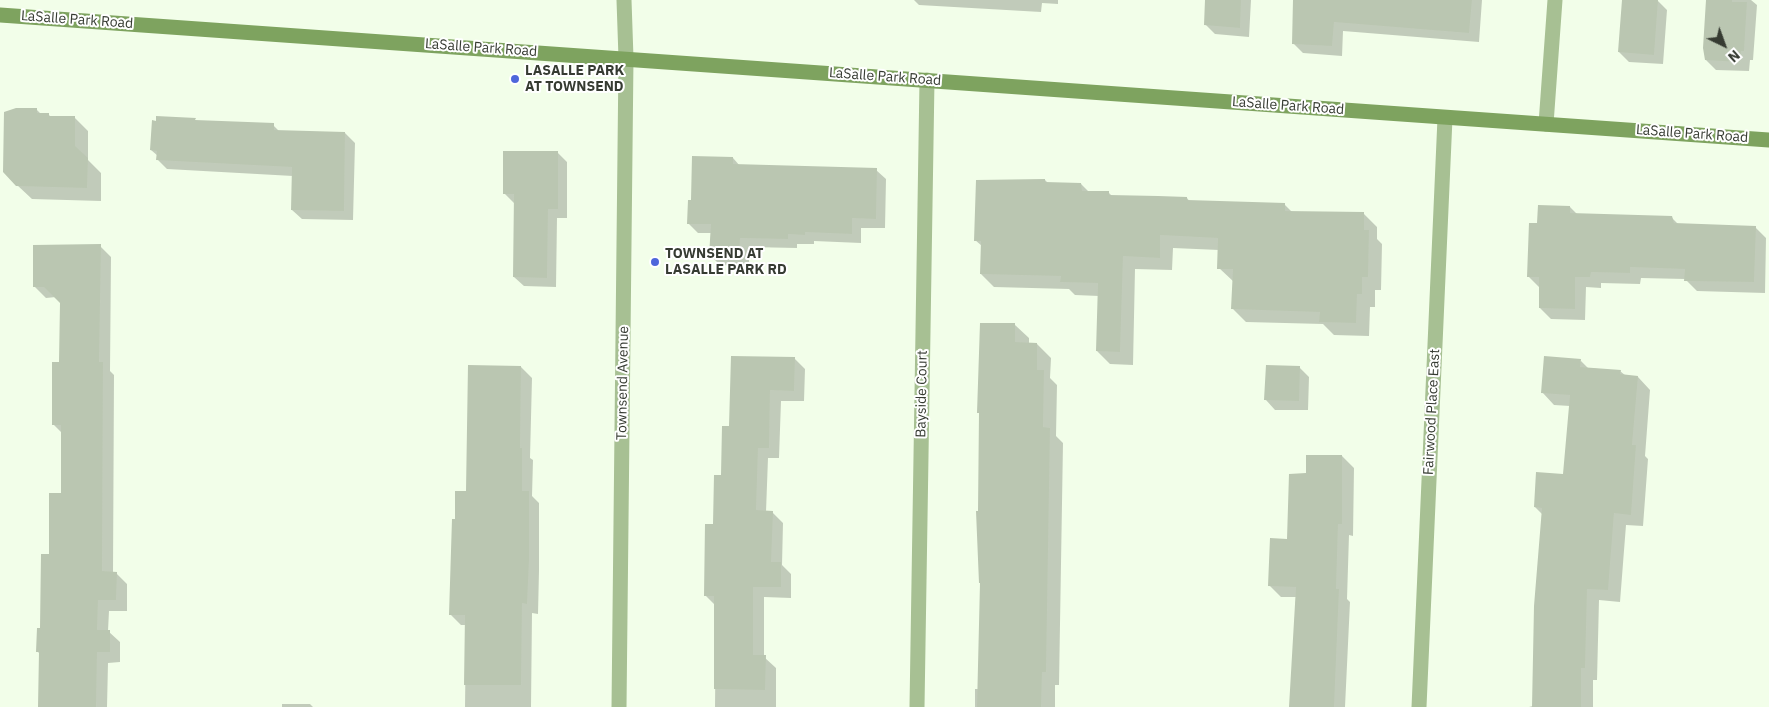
<!DOCTYPE html>
<style>
body{margin:0}
#map{position:relative;width:1769px;height:707px;overflow:hidden;background:#f2fee9;font-family:"IBM Plex Sans",sans-serif}
canvas{display:block}
.north{position:absolute;left:1699px;top:20px;width:50px;height:50px;-webkit-text-stroke:4px #fff;paint-order:stroke;rotate:138deg;font-size:14px;font-weight:700;line-height:20px;text-align:center;color:#363b32}
.north::after{content:'';display:block;margin:auto;width:18px;height:22px;background:#363b32;clip-path:polygon(50% 0,100% 100%,50% 72%,0 100%)}
</style>
<div id="map">
<canvas width="1769" height="707"></canvas>
<div class="north">N</div>
</div>
<script>
const ctx = document.querySelector('canvas').getContext('2d');
ctx.lineJoin = 'round';
function fill(path, color) {
  ctx.fillStyle = color;
  ctx.fill(path, 'evenodd');
}
function poly(rows) {
  const path = new Path2D();
  for (const r of rows) {
    path.moveTo(r[0], r[1]);
    for (let i = 2; i < r.length; i += 2) path.lineTo(r[i], r[i + 1]);
  }
  return path;
}
function trace(path, color, width, dash) {
  ctx.strokeStyle = color;
  ctx.lineWidth = width;
  ctx.lineCap = dash ? 'butt' : 'round';
  ctx.setLineDash(dash || []);
  ctx.stroke(path);
}
function drawText(font, color, halo, rows, align = 'center') {
  ctx.font = font + ' "IBM Plex Sans",sans-serif';
  ctx.lineWidth = 4;
  ctx.setLineDash([]);
  ctx.textBaseline = 'middle';
  ctx.strokeStyle = halo;
  ctx.fillStyle = color;
  for (const [text, x, y, turn = 0] of rows) {
    ctx.save();
    ctx.translate(x, y);
    ctx.rotate((+turn || 0) * Math.PI / 180);
    ctx.textAlign = isNaN(turn) ? turn : align;
    if (halo) ctx.strokeText(text, 0, 0);
    ctx.fillText(text, 0, 0);
    ctx.restore();
  }
}
fill(poly([
 [914,0,1058,0,1058,4,1042,3,1041,12,919,5],
 [1206,0,1251,0,1249,37,1215,34,1205,24],
 [1296,0,1482,0,1479,42,1343,31,1342,56,1303,53,1293,43],
 [1623,0,1657,0,1667,10,1663,64,1629,62,1619,52],
 [1719,0,1751,0,1757,5,1753,60,1750,60,1749,71,1716,70,1706,60],
 [36,109,41,114,48,114,51,117,74,117,88,131,88,160,101,173,101,201,32,199,17,185],
 [157,118,195,120,197,122,273,125,280,132,345,133,355,143,353,220,302,219,292,210,293,176,167,169,158,160,158,156,151,150],
 [557,152,567,162,567,218,557,218,556,287,524,286,514,277,514,203,504,193],
 [733,158,740,166,876,170,886,179,885,228,861,228,861,243,814,241,814,244,797,244,797,248,749,247,749,266,720,265,710,255,711,233,698,233,688,223,692,201],
 [1045,180,1048,183,1081,184,1089,192,1109,193,1113,197,1187,198,1190,202,1284,204,1292,212,1364,214,1377,227,1377,239,1382,244,1381,290,1375,290,1375,307,1370,307,1369,336,1334,335,1323,324,1246,322,1233,309,1234,282,1219,268,1219,250,1173,248,1172,270,1135,269,1133,365,1110,364,1097,351,1099,296,1075,295,1069,289,994,287,981,274,982,246,975,240],
 [1570,207,1577,214,1671,217,1679,225,1755,227,1766,238,1765,293,1697,291,1685,279,1641,278,1640,284,1601,283,1601,288,1586,287,1585,320,1551,319,1540,308,1540,288,1528,276,1538,224],
 [100,246,111,257,110,371,114,375,113,573,116,573,127,584,127,611,109,611,108,631,120,642,120,662,108,663,107,707,40,707,40,654,38,652,50,555,62,494,62,433,53,424,60,363,61,303,56,297,46,298,34,286],
 [1015,325,1029,338,1029,344,1037,344,1051,358,1050,378,1057,385,1056,436,1063,443,1059,685,1055,685,1055,707,975,707,975,689,979,689,981,584,980,414,978,412],
 [794,358,805,369,804,401,781,401,779,458,768,458,766,512,772,512,783,523,782,565,791,574,791,598,764,597,764,657,776,668,776,707,715,707,716,606,705,595,714,526,730,428],
 [1581,361,1588,368,1620,371,1626,376,1638,377,1650,390,1645,456,1648,459,1643,526,1626,525,1620,602,1599,600,1597,680,1593,680,1593,707,1529,707,1533,706,1542,514,1535,507,1564,475,1570,406,1554,405,1542,392],
 [521,367,532,378,530,458,533,460,532,496,539,503,539,571,538,614,532,613,531,707,465,707,466,625,461,625,451,615,456,520],
 [1299,367,1309,377,1308,410,1275,410,1266,400],
 [1342,456,1354,468,1353,536,1349,535,1347,599,1350,602,1345,707,1290,707,1296,597,1281,597,1269,585,1289,540,1307,475],
 [282,704,310,704,313,707,282,707]
]), '#0003');
fill(poly([
 [1205,0,1241,0,1240,28,1204,25],
 [1293,0,1472,0,1469,33,1334,22,1332,46,1292,44],
 [1622,0,1658,0,1654,55,1618,52],
 [1706,0,1732,0,1732,2,1747,2,1744,51,1741,51,1740,62,1705,60,1703,48],
 [16,108,37,108,37,113,49,113,49,116,75,116,75,146,88,158,87,188,16,186,3,172,4,112],
 [156,116,196,118,195,120,274,123,274,130,345,132,344,211,291,210,292,167,156,160,157,151,150,150,152,120,156,121],
 [503,151,558,151,558,209,548,209,547,278,513,277,514,194,503,194],
 [692,156,733,157,733,164,877,168,876,219,852,218,852,234,805,232,805,235,788,234,788,239,740,238,739,257,709,256,711,224,687,224,688,200,691,200],
 [1045,179,1045,182,1081,183,1082,191,1109,191,1109,195,1158,196,1187,197,1187,200,1285,203,1285,211,1364,212,1364,230,1369,230,1368,277,1362,277,1362,294,1357,294,1356,323,1319,322,1320,312,1231,309,1233,269,1217,269,1218,238,1160,235,1160,258,1123,256,1120,352,1096,351,1098,283,1060,282,1061,276,980,274,981,241,974,241,976,180],
 [1538,205,1570,206,1570,213,1672,216,1674,223,1756,226,1754,282,1684,281,1685,269,1630,267,1630,273,1591,272,1590,277,1575,277,1575,309,1539,308,1539,277,1527,277,1529,223,1537,223],
 [101,244,99,362,103,362,102,571,117,572,116,600,98,600,97,630,110,630,110,652,97,652,96,707,38,707,39,652,36,652,37,628,40,628,41,554,49,554,49,493,61,493,61,425,52,425,52,362,59,362,60,303,44,287,33,287,33,245],
 [980,323,1015,323,1015,342,1037,343,1037,370,1044,370,1043,427,1050,428,1046,672,1042,672,1041,707,977,707,980,583,979,583,976,511,978,511,979,413,977,413],
 [731,356,795,357,794,391,770,390,769,448,758,448,756,510,773,511,771,562,781,562,781,587,753,587,753,655,766,655,765,690,714,689,714,596,704,596,705,524,713,524,714,475,721,475,722,426,729,426],
 [1544,356,1581,359,1580,367,1621,370,1620,374,1638,376,1632,445,1636,445,1631,515,1614,513,1608,590,1587,589,1585,668,1581,668,1581,707,1532,707,1534,606,1542,508,1534,507,1536,472,1563,474,1570,395,1541,393],
 [468,365,521,366,520,448,522,448,522,491,529,491,529,560,527,604,522,603,521,685,464,685,465,615,449,615,452,519,455,519,455,491,466,491],
 [1266,365,1300,366,1299,401,1264,400],
 [1306,455,1342,455,1342,524,1338,524,1336,589,1339,589,1334,707,1289,707,1296,587,1268,586,1270,538,1287,539,1289,474,1306,473]
]), '#bac6b1');
trace(poly([
 [624,0,626,58],
 [1546,124,1555,0],
 [917,707,927,80],
 [1419,707,1445,118]
]), '#a7c093', 15);
trace(poly([
 [619,707,626,58]
]), '#a7c093', 15);
trace(poly([
 [0,15,1769,140]
]), '#7ea35f', 15);
for (const [x, y, r, color] of [
 [515,79,5,"#4e66db"],
 [655,262,5,"#4e66db"]
]) {
  const dot = new Path2D();
  dot.arc(x, y, r, 0, 2 * Math.PI);
  ctx.fillStyle = color;
  ctx.fill(dot);
  trace(dot, '#fff', 2);
}
drawText('14px', '#363b32', '#fff', [
 ["LaSalle Park Road",77,20,4],
 ["LaSalle Park Road",481,48,4],
 ["LaSalle Park Road",885,77,4],
 ["LaSalle Park Road",1288,106,4],
 ["LaSalle Park Road",1692,134,4],
 ["Townsend Avenue",623,383,-89],
 ["Bayside Court",922,394,-89],
 ["Fairwood Place East",1432,412,-87]
]);
drawText('bold 14px', '#363b32', '#fff', [
 ["LASALLE PARK",525,71],
 ["AT TOWNSEND",525,87],
 ["TOWNSEND AT",665,254],
 ["LASALLE PARK RD",665,270]
], 'left');
</script>
